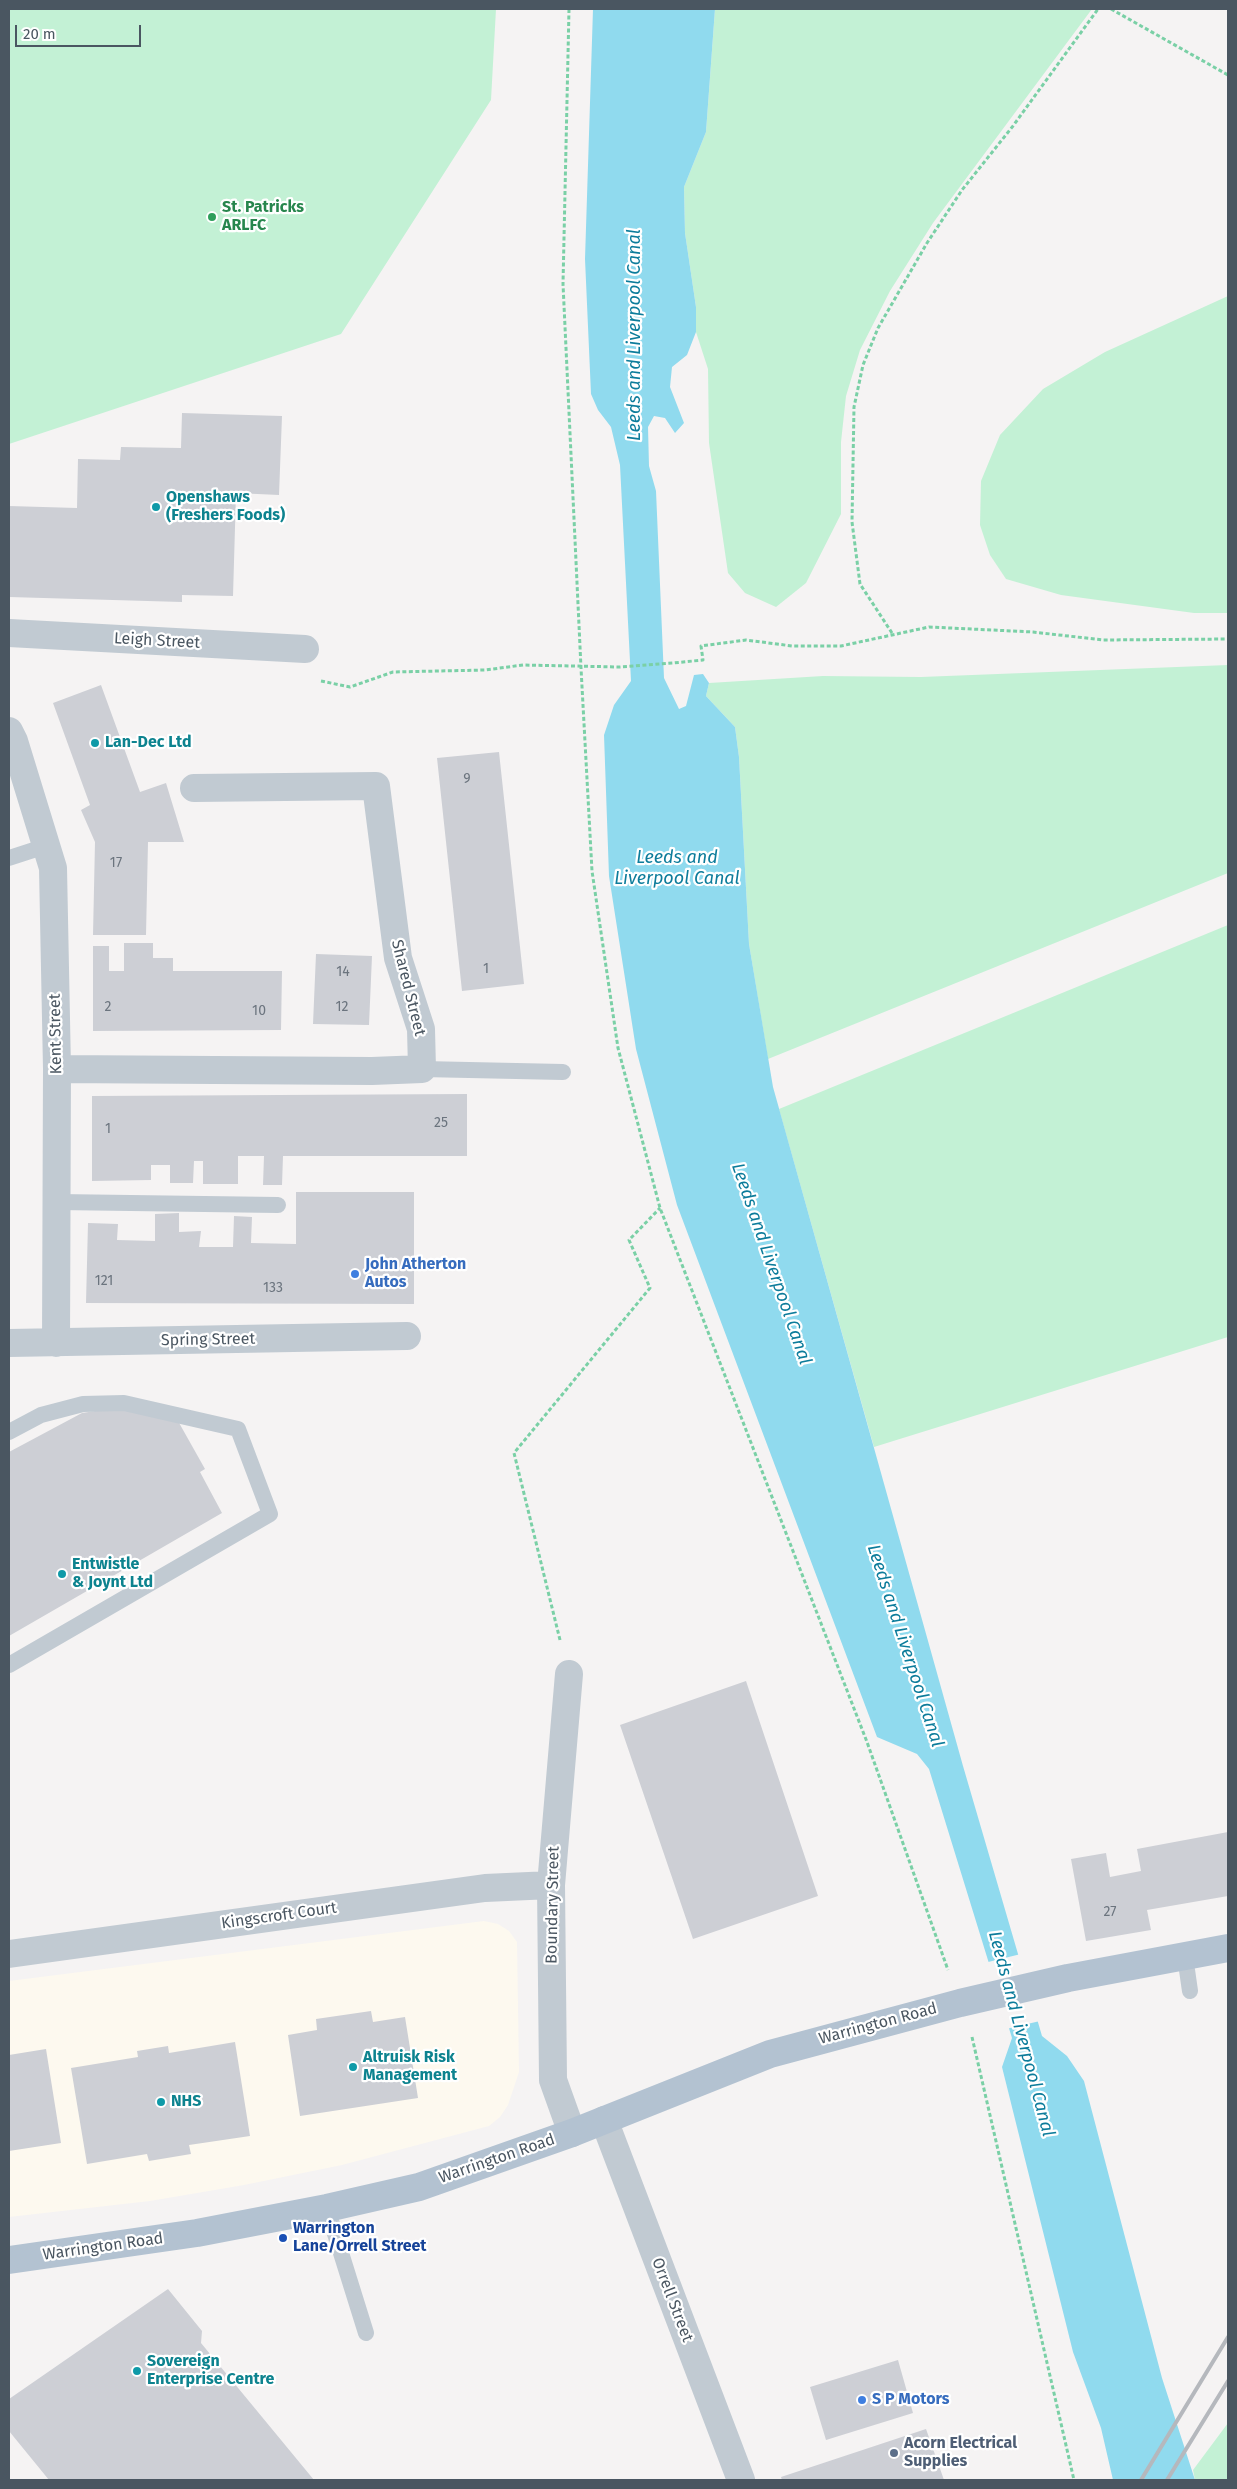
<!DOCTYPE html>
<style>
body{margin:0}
#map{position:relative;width:1237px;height:2489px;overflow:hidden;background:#f5f3f3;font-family:"Fira Sans",sans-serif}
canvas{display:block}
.frame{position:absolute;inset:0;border:10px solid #4a5661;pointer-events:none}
.scale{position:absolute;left:15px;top:25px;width:126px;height:22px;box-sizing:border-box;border:2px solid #4a5661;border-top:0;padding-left:6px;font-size:15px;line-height:18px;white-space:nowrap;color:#4a5661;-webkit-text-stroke:4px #fff;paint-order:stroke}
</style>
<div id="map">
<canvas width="1237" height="2489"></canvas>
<div class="frame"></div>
<div class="scale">20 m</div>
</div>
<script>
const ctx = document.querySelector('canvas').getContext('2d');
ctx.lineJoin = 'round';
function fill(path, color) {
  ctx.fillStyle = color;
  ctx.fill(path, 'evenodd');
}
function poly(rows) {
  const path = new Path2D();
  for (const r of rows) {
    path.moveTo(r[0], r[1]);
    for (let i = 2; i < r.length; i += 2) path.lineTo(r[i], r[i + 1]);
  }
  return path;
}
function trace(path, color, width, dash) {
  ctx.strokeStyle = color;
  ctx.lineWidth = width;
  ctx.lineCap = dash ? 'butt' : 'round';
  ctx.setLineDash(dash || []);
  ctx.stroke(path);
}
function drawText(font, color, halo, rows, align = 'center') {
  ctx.font = font + ' "Fira Sans",sans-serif';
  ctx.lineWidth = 4.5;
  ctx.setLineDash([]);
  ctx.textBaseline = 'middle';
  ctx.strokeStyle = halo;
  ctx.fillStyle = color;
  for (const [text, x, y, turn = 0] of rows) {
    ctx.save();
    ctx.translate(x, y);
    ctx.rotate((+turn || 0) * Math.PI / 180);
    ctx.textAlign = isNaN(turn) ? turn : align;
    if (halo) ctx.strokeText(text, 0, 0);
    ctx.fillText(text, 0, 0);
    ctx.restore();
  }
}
fill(poly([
 [484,1921,498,1924,509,1931,517,1942,519,2072,508,2105,500,2117,489,2126,342,2165,244,2185,150,2201,9,2217,9,1981]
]), '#fdf9ef');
fill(poly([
 [9,9,496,9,491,100,341,334,9,444],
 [715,9,1092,9,933,223,890,291,860,350,846,396,841,442,841,514,806,583,776,607,745,593,728,573,709,443,708,369,696,332,696,307,685,233,684,187,706,132],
 [1228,296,1228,613,1194,613,1061,595,1006,579,990,555,980,525,981,481,1000,435,1043,389,1105,352],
 [1228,665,1228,873,768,1059,749,944,739,757,735,727,706,696,709,683,823,676,921,677],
 [1228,925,1228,1337,874,1447,779,1109],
 [1228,2423,1228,2480,1195,2480,1193,2470]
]), '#c3f1d5');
fill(poly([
 [593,9,715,9,706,132,684,187,685,233,696,307,696,332,687,355,672,367,670,387,684,423,675,433,665,418,654,416,648,427,649,466,656,491,664,678,679,709,686,706,694,675,703,674,709,683,706,696,735,727,739,757,749,944,773,1087,963,1766,1042,2036,1067,2056,1084,2081,1162,2378,1195,2480,1113,2480,1101,2428,1073,2352,1002,2067,1012,2038,929,1769,917,1754,877,1737,677,1205,636,1049,609,876,604,735,614,705,631,681,620,465,611,427,598,410,591,394,585,259]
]), '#90daee');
fill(poly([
 [1021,1954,1040,2021,1006,2029,984,1963]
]), '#f5f3f3');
fill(poly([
 [182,413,282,416,279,495,236,493,233,596,182,595,182,602,9,597,9,506,77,508,78,459,120,460,121,447,181,448],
 [101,685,140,792,166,783,184,842,148,842,146,935,93,935,95,842,81,810,90,805,53,703],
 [499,752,524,984,462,991,437,758],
 [124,943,153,943,153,958,173,958,173,971,282,971,281,1030,93,1031,93,946,109,946,109,971,124,971],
 [316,954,372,956,369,1025,313,1024],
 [467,1094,467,1156,283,1156,282,1185,263,1185,264,1156,238,1156,238,1184,203,1184,203,1161,194,1161,193,1183,170,1183,170,1165,151,1165,151,1180,92,1181,92,1096],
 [296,1192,414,1192,414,1304,86,1303,88,1223,118,1224,117,1240,155,1241,155,1214,179,1213,179,1232,201,1231,199,1247,233,1247,234,1216,252,1217,251,1243,296,1244],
 [115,1408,178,1421,205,1469,200,1472,222,1513,9,1636,9,1452,82,1413],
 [746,1681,818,1896,693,1939,620,1725],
 [1228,1832,1228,1896,1147,1910,1151,1930,1086,1941,1071,1859,1106,1853,1110,1877,1141,1871,1137,1849],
 [371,2011,373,2022,405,2017,418,2098,300,2116,288,2035,317,2030,316,2019],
 [235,2042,250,2136,189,2145,191,2154,149,2161,147,2154,87,2164,71,2068,138,2057,137,2051,168,2046,169,2053],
 [46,2049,61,2143,9,2151,9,2055],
 [168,2289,202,2331,201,2343,314,2480,49,2480,9,2431,9,2399],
 [898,2360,913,2413,826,2440,810,2387],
 [926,2429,944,2480,782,2480,781,2477]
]), '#cdcfd5');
trace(poly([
 [569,9,563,284,581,668,592,871,618,1048,660,1208,867,1742,948,1970],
 [1111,9,1228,75],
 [892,633,860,584,852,522,854,407,863,365,878,328,927,243,962,190,1013,126,1098,9],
 [321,681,350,687,393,672,485,670,523,665,620,667,673,663,703,660,701,646,746,640,792,646,841,646,929,627,1033,632,1103,640,1228,639],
 [560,1640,514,1453,650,1288,629,1240,660,1208],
 [972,2037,1074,2480]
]), '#7ad0a6', 3, [4, 2.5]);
trace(poly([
 [9,858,46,846],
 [422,1069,563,1072],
 [57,1202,278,1205],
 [9,1432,41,1415,83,1404,124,1403,238,1429,270,1514,9,1665],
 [1185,1956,1190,1991],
 [327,2208,366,2333]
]), '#c1cad2', 16);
trace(poly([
 [9,633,305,649],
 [9,731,14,741,53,868,57,1069,56,1343],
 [57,1069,372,1071,422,1069,421,1029,398,958,376,786,194,788],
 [9,1343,407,1336],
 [569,1674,551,1885,553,2080,572,2133],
 [9,1954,485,1888,551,1885],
 [604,2120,741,2480]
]), '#c1cad2', 28);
trace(poly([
 [9,2260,197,2233,327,2208,419,2187,572,2133,770,2054,960,2003,1068,1978,1228,1948]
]), '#b3c2d1', 28);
trace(poly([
 [1141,2480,1228,2337],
 [1167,2480,1228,2381]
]), '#b5b8bd', 4);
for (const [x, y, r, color] of [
 [212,217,5,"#2e9e5b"],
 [156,507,5,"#0f9aa8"],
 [95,743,5,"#0f9aa8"],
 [355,1274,5,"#3f7fe0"],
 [62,1574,5,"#0f9aa8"],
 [353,2067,5,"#0f9aa8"],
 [161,2102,5,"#0f9aa8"],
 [283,2238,5,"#1a4fb4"],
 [137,2371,5,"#0f9aa8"],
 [862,2400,5,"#3f7fe0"],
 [894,2453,5,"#5c6f8a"]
]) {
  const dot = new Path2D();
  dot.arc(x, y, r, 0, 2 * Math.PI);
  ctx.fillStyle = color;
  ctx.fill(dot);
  trace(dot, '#fff', 2);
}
drawText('14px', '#6b747e', null, [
 ["9",467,779],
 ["17",116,863],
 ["1",486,969],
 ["14",343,972],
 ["2",108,1007],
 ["12",342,1007],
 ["10",259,1011],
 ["25",441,1123],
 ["1",108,1129],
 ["121",104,1281],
 ["133",273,1288],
 ["27",1110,1912]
]);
drawText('bold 16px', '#27864d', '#fff', [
 ["St. Patricks",222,208],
 ["ARLFC",222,226]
], 'left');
drawText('bold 16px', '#0d838f', '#fff', [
 ["Openshaws",166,498],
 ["(Freshers Foods)",166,516],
 ["Lan-Dec Ltd",105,743],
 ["Entwistle",72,1565],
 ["& Joynt Ltd",72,1583],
 ["Altruisk Risk",363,2058],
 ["Management",363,2076],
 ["NHS",171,2102],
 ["Sovereign",147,2362],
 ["Enterprise Centre",147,2380]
], 'left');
drawText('16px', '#4a5661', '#fff', [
 ["Leigh Street",157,641,3],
 ["Shared Street",408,988,76],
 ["Kent Street",56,1034,-91],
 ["Spring Street",208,1340,-1],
 ["Boundary Street",553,1905,-89],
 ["Kingscroft Court",279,1916,-8],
 ["Warrington Road",878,2024,-15],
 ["Warrington Road",497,2159,-19],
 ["Warrington Road",103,2247,-8],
 ["Orrell Street",672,2300,69]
]);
drawText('bold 16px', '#366cbe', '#fff', [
 ["John Atherton",365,1265],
 ["Autos",365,1283],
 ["S P Motors",872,2400]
], 'left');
drawText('bold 16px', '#164399', '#fff', [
 ["Warrington",293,2229],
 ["Lane/Orrell Street",293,2247]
], 'left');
drawText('bold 16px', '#4e5e75', '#fff', [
 ["Acorn Electrical",904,2444],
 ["Supplies",904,2462]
], 'left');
drawText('italic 18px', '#0c7c9b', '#fff', [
 ["Leeds and Liverpool Canal",635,335,-90],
 ["Leeds and",677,858],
 ["Liverpool Canal",677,879],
 ["Leeds and Liverpool Canal",771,1264,71],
 ["Leeds and Liverpool Canal",905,1646,72],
 ["Leeds and Liverpool Canal",1021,2034,75]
]);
</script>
